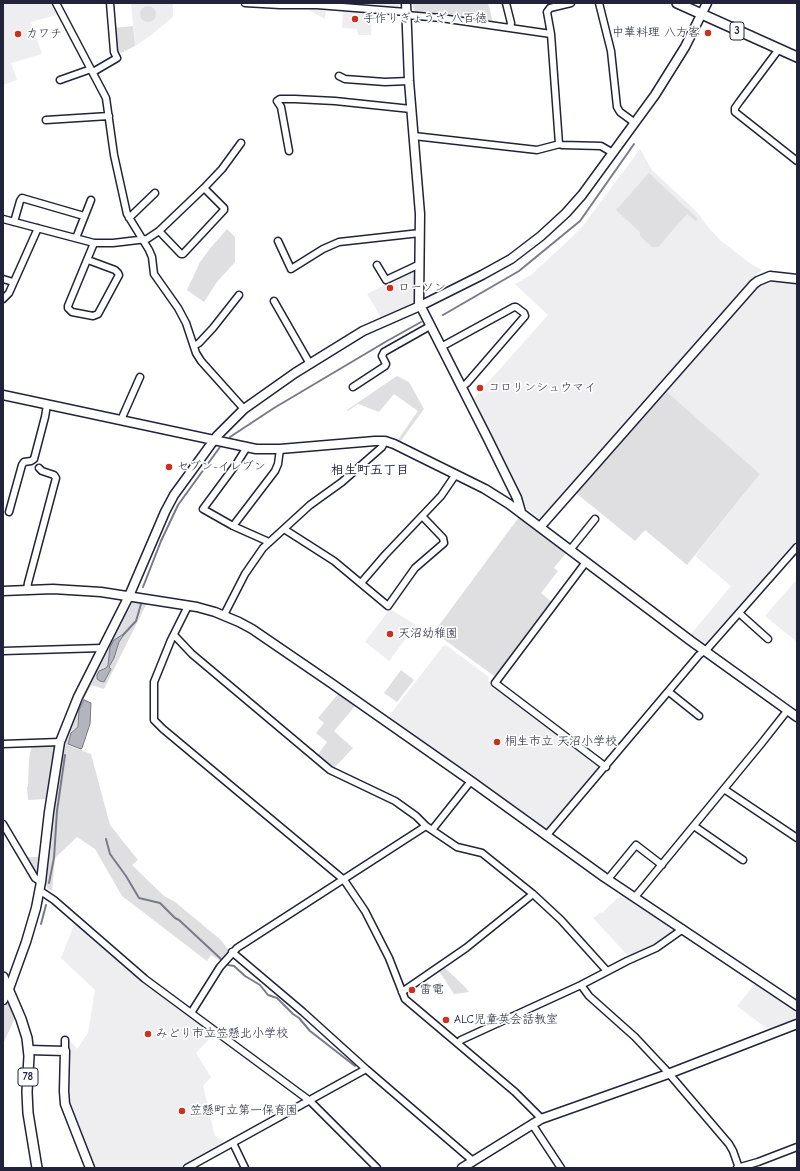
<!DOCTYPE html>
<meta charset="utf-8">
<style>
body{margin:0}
#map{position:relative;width:800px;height:1171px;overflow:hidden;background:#fff;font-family:"Comic Neue",sans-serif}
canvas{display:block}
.frame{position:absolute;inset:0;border:4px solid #22223b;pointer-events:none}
</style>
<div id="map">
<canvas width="800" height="1171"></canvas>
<div class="frame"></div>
</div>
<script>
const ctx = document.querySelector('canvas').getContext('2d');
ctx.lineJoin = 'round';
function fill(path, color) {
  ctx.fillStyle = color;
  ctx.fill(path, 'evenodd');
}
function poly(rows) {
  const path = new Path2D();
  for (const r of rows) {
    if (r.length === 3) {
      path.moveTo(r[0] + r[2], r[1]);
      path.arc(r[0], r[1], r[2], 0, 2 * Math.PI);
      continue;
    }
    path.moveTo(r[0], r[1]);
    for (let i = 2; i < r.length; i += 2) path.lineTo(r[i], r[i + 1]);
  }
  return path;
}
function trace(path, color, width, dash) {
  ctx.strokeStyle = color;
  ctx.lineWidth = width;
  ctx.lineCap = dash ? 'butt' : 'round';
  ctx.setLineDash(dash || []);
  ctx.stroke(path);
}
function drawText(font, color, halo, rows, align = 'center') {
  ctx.font = font + ' "Comic Neue","Klee One",sans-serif';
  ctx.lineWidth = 3.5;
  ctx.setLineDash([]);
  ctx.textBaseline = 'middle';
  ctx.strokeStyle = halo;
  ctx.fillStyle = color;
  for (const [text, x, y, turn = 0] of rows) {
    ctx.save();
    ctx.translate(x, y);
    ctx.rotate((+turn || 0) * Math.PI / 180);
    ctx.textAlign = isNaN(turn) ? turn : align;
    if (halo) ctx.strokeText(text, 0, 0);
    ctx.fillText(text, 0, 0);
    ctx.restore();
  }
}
fill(poly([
 [3,3,53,3,59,14,31,22,42,54,11,63,17,80,3,85],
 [131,3,173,3,173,17,150,36,135,46],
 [332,3,401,3,401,4,397,8],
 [312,6,326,7,325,19,309,10],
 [343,9,372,12,371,35,358,35,357,29,342,28],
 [640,149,652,170,697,212,708,227,720,240,751,264,762,270,752,279,542,518,538,518,527,509,474,398,548,315,515,284,531,275,571,238,582,227],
 [416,268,415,301,412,306,382,319,367,294],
 [774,280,797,283,797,541,706,645,691,634,731,586,695,556,760,474,666,391,751,293,761,285],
 [797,579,797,642,765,616],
 [390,609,416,625,389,661,365,642],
 [446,645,489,677,488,681,601,765,602,769,549,830,546,830,390,719,390,715,443,646],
 [623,893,677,929,677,931,653,946,629,957,593,918,601,912,602,913],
 [76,924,138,979,212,1032,208,1036,210,1038,196,1053,211,1077,203,1086,215,1136,227,1144,181,1168,95,1168,68,1100,69,1042,70,1041,77,1049,88,1033,95,990,61,958,74,925],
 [756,983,797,1010,797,1020,769,1030,737,1006]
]), '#eeeef1');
fill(poly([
 [413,3,488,3,493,22,416,13,413,8],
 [148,14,8],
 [133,26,135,46,121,53,116,50,114,28],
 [649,173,698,219,696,221,687,214,658,247,652,247,640,236,640,232,616,210],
 [227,229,235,237,235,262,217,282,204,302,187,290,200,262,212,246],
 [397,376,409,382,424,409,400,442,397,441,418,411,394,394,379,412,358,404,348,411,347,410],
 [666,391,760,474,687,565,645,530,635,541,576,493],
 [519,517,566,553,554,568,558,571,541,593,552,602,496,675,494,676,434,632],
 [134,602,146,604,146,605,104,689,91,685,79,709,78,727,71,732,68,745,91,754,110,825,138,860,132,865,164,896,175,902,221,940,229,951,220,961,211,955,207,961,122,896,95,849,77,837,55,858,52,891,48,889,45,883,54,812,66,741,77,711,90,684,132,603],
 [401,670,414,680,397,702,384,693],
 [339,693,356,705,334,731,353,748,333,769,317,756,327,742,316,733,324,723,318,718],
 [55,743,57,746,47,799,28,800,27,787,28,787,29,759,32,745],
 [26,857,40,857,38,876,36,875],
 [444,967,466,988,469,992,454,994,439,971],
 [6,1003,12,1004,16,1016,3,1044,3,1009]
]), '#dfdfe2');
const water = poly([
 [125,633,119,642,114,658,109,667,111,669,104,682,100,681,97,679,97,675,99,671,106,668,108,665,110,647,114,640,125,633],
 [84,700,91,703,90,724,82,748,81,749,68,744,71,733,78,727,79,710,84,700]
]);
fill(water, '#b4b4bc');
trace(water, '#7a7a88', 1);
trace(poly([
 [443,315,519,271,580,221,634,144],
 [230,437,274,408,387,341,421,322],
 [143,587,161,541,178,505,220,447],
 [123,635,136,621,141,604],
 [106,839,110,854,126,876,139,898,160,903,175,918,179,920,221,959],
 [49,883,54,858,57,811,65,755],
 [41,924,46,905],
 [228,965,234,966,245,976,260,985,268,995,277,998,293,1014,299,1018,310,1031,355,1066]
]), '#7a7a88', 2);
const street = poly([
 [56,3,106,98,114,155,127,214,149,250,152,257,154,274,178,308,186,323,196,353,201,361,244,409],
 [245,3,280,5,317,5,406,12],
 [506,3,511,23,510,28],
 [571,3,550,8,547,12,551,34,559,144,562,145,601,146,613,153],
 [599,3,611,51,617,107,620,112,635,123],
 [406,15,441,18,551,34],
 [779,49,740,101,735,108,735,112,797,161],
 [93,72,117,58,114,52,110,3],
 [339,76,345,79,385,82,409,81],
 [60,80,91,69],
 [46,120,109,116],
 [414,136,537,150,560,144],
 [289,151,281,107,277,101,280,99,295,99,335,101,411,109],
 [129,218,155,193],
 [3,219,94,243,113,243,147,239,159,231,204,188,222,169,241,143],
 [14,222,20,201,22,198,84,216],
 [159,231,181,254,183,254,224,210,224,208,204,188],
 [76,238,91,200],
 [278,241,291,269,323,249,339,242,420,233],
 [88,260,115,270,118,273,119,275,98,314,93,316,72,312,68,308,68,306,94,243],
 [377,265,386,280,420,264],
 [3,279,13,282],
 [3,299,9,293,38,228],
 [274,301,310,364],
 [194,346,199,343,213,328,239,295],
 [441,347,514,307,516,307,524,313,525,316,467,383,462,387],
 [353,387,385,366,386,364,382,356,384,352,430,326],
 [121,420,140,377],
 [247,447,237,463,203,509,233,526,269,542],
 [9,512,22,465,24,462,31,461,34,459,45,417,47,405],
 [233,526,275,471,278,464,280,449],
 [284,529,334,561,388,606,415,568,444,543,443,538,422,516],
 [570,550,595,519],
 [586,562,495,683,606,767],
 [361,583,385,555,441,496,456,474],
 [27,590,28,583,56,478,54,475,42,471,39,468],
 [188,606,171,640,154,682,154,720,163,729,344,880,365,911,389,958,405,999,515,1092,539,1116,541,1119],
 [739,613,768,639],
 [224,615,245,574,263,548,310,505,342,482,382,447,385,441],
 [174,635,192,654,330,770,395,801,416,816,426,826,457,847,482,853,533,894,561,920,607,971],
 [3,651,102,648],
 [669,692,699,716],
 [3,744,60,742],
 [724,789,797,838],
 [3,824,35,878,41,882],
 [694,826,743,860],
 [432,830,471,781],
 [546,836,699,655,708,648,797,547],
 [608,879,636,845,662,865],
 [39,890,54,900,145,979,310,1101,377,1168],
 [635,897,761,744,787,711],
 [232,952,303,1012,366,1069,473,1161],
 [581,985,589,996,635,1037,665,1069,729,1144,733,1151,739,1168],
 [402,992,466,948,533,894],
 [191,1013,220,967,237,948,426,826],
 [458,1043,461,1040,581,985,627,961,656,948,683,929],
 [65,1051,65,1040],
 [532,1124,561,1168],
 [233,1143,245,1168],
 [187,1168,366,1069],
 [737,1168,758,1162,797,1147]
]);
const secondary = poly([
 [406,3,409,81,420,214,419,303,487,437,517,498,521,512],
 [3,395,256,449,280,449,375,441,385,441,394,444,485,489,509,504,691,641,797,717],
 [540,527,754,284,758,281,770,276,797,279],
 [3,591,53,589,101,592,197,607,215,612,239,622,252,629,331,683,471,781,604,877,797,1006],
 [3,1000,9,989,26,942,36,908,41,882,49,812,60,742,78,697,129,596,165,512,174,495,217,436,244,409,295,373,363,331,420,306,482,275,511,259,541,236,566,213,582,195,655,95,685,47,707,3],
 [29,1050,65,1051,64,1091,65,1104,90,1168],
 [462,1168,541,1119,668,1074,797,1024]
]);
const primary = poly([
 [677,3,797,57],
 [3,977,21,1019,27,1038,29,1056,27,1092,28,1113,37,1168]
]);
trace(street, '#22223b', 9);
trace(secondary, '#22223b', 11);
trace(primary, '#22223b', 12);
trace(street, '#fff', 6);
trace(secondary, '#fff', 8);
trace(primary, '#fff', 9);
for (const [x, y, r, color] of [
 [355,19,4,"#c8321e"],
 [708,33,4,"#c8321e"],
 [18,34,4,"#c8321e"],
 [390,288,4,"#c8321e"],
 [480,388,4,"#c8321e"],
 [169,467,4,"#c8321e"],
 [390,634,4,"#c8321e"],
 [497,742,4,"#c8321e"],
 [412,990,4,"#c8321e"],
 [446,1020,4,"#c8321e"],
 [148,1034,4,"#c8321e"],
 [182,1111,4,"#c8321e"]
]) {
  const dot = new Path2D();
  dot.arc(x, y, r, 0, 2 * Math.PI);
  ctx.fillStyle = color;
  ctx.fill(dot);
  trace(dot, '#fff', 1.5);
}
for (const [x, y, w] of [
 [737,31,14],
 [28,1077,20]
]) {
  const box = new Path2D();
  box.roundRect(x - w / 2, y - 9, w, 18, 3);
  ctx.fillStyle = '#fff';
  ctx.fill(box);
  trace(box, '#22223b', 1);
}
drawText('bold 11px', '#22223b', null, [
 ["3",737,31],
 ["78",28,1077]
]);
drawText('12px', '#22223b', '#fff', [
 ["手作りぎょうざ 八百徳",363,19],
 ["中華料理 八方客",700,33,"right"],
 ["カワチ",26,34],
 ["ローソン",398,288],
 ["コロリンシュウマイ",488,388],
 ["セブン-イレブン",177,467],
 ["天沼幼稚園",398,634],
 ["桐生市立 天沼小学校",505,742],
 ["雷電",420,990],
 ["ALC児童英会話教室",454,1020],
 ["みどり市立笠懸北小学校",156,1034],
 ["笠懸町立第一保育園",190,1111]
], 'left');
drawText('bold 13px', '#22223b', '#fff', [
 ["相生町五丁目",370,470]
]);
</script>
